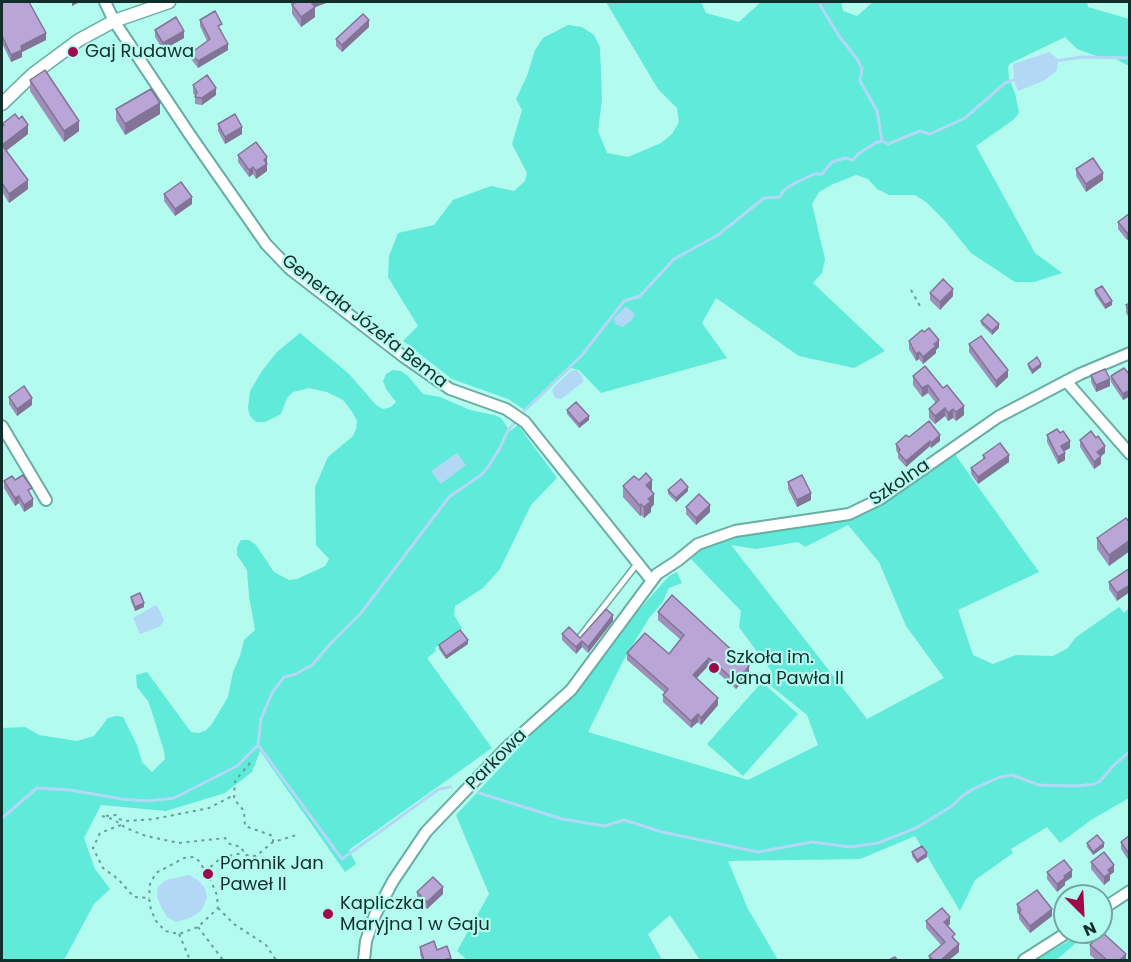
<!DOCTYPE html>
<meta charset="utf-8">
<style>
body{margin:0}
#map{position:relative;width:1131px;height:962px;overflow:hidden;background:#b3faef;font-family:Poppins,sans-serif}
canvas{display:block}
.frame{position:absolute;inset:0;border:3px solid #112e2b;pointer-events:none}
.north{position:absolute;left:1053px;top:884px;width:60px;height:60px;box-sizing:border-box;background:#b3faef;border:2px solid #72a8a1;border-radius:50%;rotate:156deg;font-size:16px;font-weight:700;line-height:24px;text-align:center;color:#112e2b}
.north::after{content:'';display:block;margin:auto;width:21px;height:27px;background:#a0084c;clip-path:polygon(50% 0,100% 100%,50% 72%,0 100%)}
</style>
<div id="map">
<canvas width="1131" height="962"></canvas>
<div class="frame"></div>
<div class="north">N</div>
</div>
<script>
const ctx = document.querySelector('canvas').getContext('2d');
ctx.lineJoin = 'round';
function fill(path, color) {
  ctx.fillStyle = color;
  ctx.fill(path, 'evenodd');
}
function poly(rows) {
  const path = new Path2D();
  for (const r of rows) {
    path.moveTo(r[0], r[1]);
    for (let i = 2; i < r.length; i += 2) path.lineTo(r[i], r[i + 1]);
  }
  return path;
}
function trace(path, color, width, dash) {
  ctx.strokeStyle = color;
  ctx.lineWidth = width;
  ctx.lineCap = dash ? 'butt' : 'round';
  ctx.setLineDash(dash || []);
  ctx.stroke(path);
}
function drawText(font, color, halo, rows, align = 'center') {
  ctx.font = font + ' Poppins,sans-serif';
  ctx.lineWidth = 4.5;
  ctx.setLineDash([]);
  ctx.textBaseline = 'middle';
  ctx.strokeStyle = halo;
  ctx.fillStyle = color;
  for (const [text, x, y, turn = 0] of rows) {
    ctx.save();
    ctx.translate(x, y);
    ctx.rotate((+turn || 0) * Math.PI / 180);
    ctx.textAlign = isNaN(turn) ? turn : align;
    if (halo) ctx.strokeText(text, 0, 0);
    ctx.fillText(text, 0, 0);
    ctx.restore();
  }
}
fill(poly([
 [606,2,701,2,706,13,739,22,761,2,841,2,843,11,857,16,873,2,1087,2,1088,7,1129,19,1129,66,1116,59,1096,56,1077,49,1065,37,1011,63,1008,66,1009,79,1015,93,1019,113,1013,120,976,146,1035,253,1062,273,1034,282,1015,282,971,253,945,221,926,202,915,195,889,195,877,189,868,179,856,175,831,185,819,192,812,204,825,259,822,273,813,283,885,351,854,368,799,356,716,298,702,323,727,358,601,393,579,370,571,368,526,411,508,399,452,379,403,341,418,326,388,277,389,256,398,233,434,225,453,200,491,186,514,191,525,181,527,173,512,144,522,110,516,99,527,76,535,50,543,38,568,25,582,27,594,35,600,47,602,100,598,131,607,153,628,157,661,143,672,134,679,122,677,108,658,89],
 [300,333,349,374,376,405,383,409,391,407,396,402,386,389,383,381,386,374,393,370,401,371,408,376,423,394,440,397,470,410,494,415,501,418,510,431,518,425,557,478,531,505,500,569,483,588,455,606,454,615,462,628,435,648,436,651,427,658,492,748,349,850,356,864,345,872,260,751,252,772,225,793,166,811,101,805,84,838,95,869,110,889,94,904,64,960,2,960,2,728,25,727,39,735,77,741,94,736,108,718,116,716,123,717,137,745,142,762,152,772,165,759,164,751,151,709,148,701,137,687,136,675,147,672,191,732,199,733,206,730,212,724,228,697,233,672,240,656,244,640,255,630,249,596,247,570,237,555,237,547,241,540,249,540,256,545,274,572,289,580,297,579,319,569,325,566,329,559,316,545,315,487,328,457,353,436,356,429,357,421,353,413,343,400,327,392,309,388,293,392,287,398,281,414,265,422,256,422,250,416,248,408,250,391,262,371,277,352],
 [954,453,1039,572,958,610,973,655,993,664,1016,655,1053,656,1068,648,1075,638,1119,607,1124,613,1129,608,1129,798,1091,820,1060,843,1047,827,1011,849,1013,853,975,880,960,911,915,836,860,859,728,861,748,909,778,960,700,960,670,915,648,934,662,960,467,960,457,951,489,894,456,815,573,690,634,611,638,611,669,576,677,572,682,583,669,588,662,603,649,618,623,661,588,732,748,780,818,745,807,715,765,681,772,672,739,627,741,611,691,559,707,545,728,538,843,520,864,514],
 [848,525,879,562,906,626,944,678,867,719,731,545,756,549,798,542,805,547],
 [762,682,798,714,743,776,707,744],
 [1084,932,1089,932,1056,960,1036,960]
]), '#5fead9');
fill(poly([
 [1049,52,1058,59,1057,70,1045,80,1018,91,1014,80,1013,64],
 [626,306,635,314,632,320,623,327,615,324,614,318],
 [572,370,577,370,582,376,583,382,561,399,555,398,552,391,555,386],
 [457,453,466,465,441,484,431,471],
 [156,605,160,611,164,621,159,627,140,634,133,618],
 [189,875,198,880,205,888,207,898,201,911,190,918,176,922,167,917,162,909,157,897,158,887,166,880]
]), '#b3d8f6');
trace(poly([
 [820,5,839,36,857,59,862,68,860,81,877,111,882,141],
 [1055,61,1082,57,1130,58],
 [524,411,582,355,624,301,640,296,674,259,718,235,764,198,780,197,783,191,793,184,814,174,822,174,832,162,845,158,853,160,858,154,875,143,882,141,888,144,920,131,930,134,965,118,1005,83,1016,79],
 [258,745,342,859,439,789,451,787],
 [479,793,562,819,605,826,624,820,662,832,758,852,812,842,850,847,878,843,916,828,952,806,961,797,973,789,1000,777,1012,775,1039,785,1076,786,1095,784,1100,781,1113,766,1130,751],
 [2,818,37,788,70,790,122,799,148,801,174,798,237,766,258,745,261,719,272,693,284,677,296,674,312,665,332,642,361,613,449,497,481,475,488,467,500,448,508,430,516,421]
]), '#b3d8f6', 3);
const service = poly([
 [580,637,637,564]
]);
const minor = poly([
 [105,2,114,21,190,135,266,244,290,269,404,357,450,389,506,409,525,422,652,581],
 [1066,381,1130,454],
 [2,426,46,500],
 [1101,910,1130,891],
 [364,960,366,941,375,915,393,881,426,832,505,749,571,690,657,574,677,561,698,544,735,531,849,514,880,499,998,417,1080,374,1130,353],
 [1024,960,1068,932]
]);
const tertiary = poly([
 [2,104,33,74,79,40,114,21,169,2]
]);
trace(service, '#69aea3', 8);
trace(minor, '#69aea3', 14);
trace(tertiary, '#69aea3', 15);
trace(poly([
 [911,290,920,306],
 [250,763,235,781,234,799,244,811,245,826,273,836,273,842],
 [102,816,113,819,126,828,146,836,179,843,225,838,230,844,241,847,245,855,256,856,273,842,297,835],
 [106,816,116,815,119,819,126,821,154,819,209,808,234,795],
 [121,825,100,833,93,848,103,868,118,879,134,897,149,898,151,910,156,921,165,931,179,934,198,927,218,908,217,895,211,881,199,861,194,857,184,858,156,873,150,884,149,898],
 [205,872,222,857,244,853],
 [218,908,234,924,266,945,276,960],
 [198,927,223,960],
 [179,934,190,960]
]), '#6a9e97', 2, [3, 4.5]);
trace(service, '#fff', 5);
trace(minor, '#fff', 10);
trace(tertiary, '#fff', 12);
fill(poly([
 [2,2,46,40,22,52,22,57,11,62,2,43],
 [290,2,329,2,315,7,315,17,301,27,292,14,292,6],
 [200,20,222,30,221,31,228,50,198,68,191,59,191,53,207,41,200,26],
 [369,27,342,52,336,46,336,39],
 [155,30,184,38,163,50,155,37],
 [30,80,79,131,64,142,30,91],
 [193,85,216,95,202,105,195,104,195,96,193,93],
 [116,109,160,114,125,135,116,120],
 [2,124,28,134,6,151,28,189,9,203,2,192],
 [218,124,242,134,225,144,218,131],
 [238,155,267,157,267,171,256,179,253,174,249,177,238,162],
 [1076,169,1103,180,1086,192,1076,176],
 [164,194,192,204,175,216,164,201],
 [1130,213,1127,240,1118,229,1118,222],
 [1095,290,1112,305,1105,309,1095,294],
 [930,293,953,296,940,310,930,300],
 [1130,303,1130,319,1126,313,1126,305],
 [981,321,999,328,992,335,981,324],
 [909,341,939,347,936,350,936,353,923,364,919,359,916,361,909,349],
 [969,344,1008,377,996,388,969,352],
 [1028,364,1041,367,1032,374,1028,367],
 [925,366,964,415,956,421,953,418,948,421,945,416,935,424,929,418,929,409,936,403,928,393,922,397,913,385,913,376],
 [1091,375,1110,386,1096,392,1091,382],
 [1130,375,1130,396,1123,400,1111,382,1111,376],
 [9,397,32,405,17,416,9,404],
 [567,410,589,420,579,428,567,414],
 [1047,435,1070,448,1064,451,1065,460,1058,464,1047,442],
 [909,437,940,441,931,448,930,446,906,467,898,458,898,453,896,450,896,444],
 [1080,440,1105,453,1101,456,1101,464,1094,469,1080,447],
 [983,455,1009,462,978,484,971,474,971,468,983,459],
 [15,480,33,506,24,512,19,503,15,506,4,488,4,481],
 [639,480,652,491,654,504,651,508,651,512,644,518,641,515,640,516,623,497,623,486],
 [788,482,811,500,797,507,788,489],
 [668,490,688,491,676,502,668,494],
 [686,507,710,512,696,525,686,514],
 [1130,523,1109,566,1097,549,1097,538],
 [1130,568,1117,601,1109,589,1109,582],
 [131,597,144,607,135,611,131,601],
 [658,612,749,673,736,689,709,665,697,678,718,705,701,725,698,722,691,728,663,702,663,695,665,693,627,660,627,653,669,654,681,640,658,620],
 [613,621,588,653,582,647,576,654,562,640,562,634,580,638],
 [468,644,446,659,439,649,439,645],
 [1130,835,1129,861,1121,849,1121,842],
 [1087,843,1104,847,1093,855,1087,847],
 [912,852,927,857,917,863,912,856],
 [1091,862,1114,872,1110,875,1110,880,1104,885,1091,869],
 [1047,872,1072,877,1065,882,1065,885,1057,892,1047,879],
 [417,892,443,894,427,909,417,899],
 [1017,904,1052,916,1030,933,1019,919,1019,915,1017,912],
 [926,921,950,924,948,926,955,940,959,952,949,960,929,960,929,956,941,945,926,928],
 [1090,945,1126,960,1096,960,1090,955],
 [420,947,437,950,451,960,422,960,420,954]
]), '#a08fb8');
fill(poly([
 [72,2,80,2,72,6],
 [310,2,329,2,310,9],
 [315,7,315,17,301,27,301,17],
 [369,20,369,27,342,52,342,45],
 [184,31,184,38,163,50,163,43],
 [46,33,46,40,22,52,22,57,11,62,11,55,21,46],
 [228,44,228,50,198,68,198,61],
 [216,88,216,95,202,105,202,98],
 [160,103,160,114,125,135,125,124],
 [79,121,79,131,64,142,64,131],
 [28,125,28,134,2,154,2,145],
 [242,127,242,134,225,144,225,137],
 [267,157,267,171,256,179,256,171,264,160],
 [253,167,253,174,249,177,249,170],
 [1103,173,1103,180,1086,192,1086,184],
 [28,180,28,189,9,203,9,194],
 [192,197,192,204,175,216,175,209],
 [1130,231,1130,238,1127,240,1127,233],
 [953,289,953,296,940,310,940,302],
 [1112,301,1112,305,1105,309,1105,305],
 [999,324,999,328,992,335,992,331],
 [939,340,939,347,936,350,936,353,923,364,923,357],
 [919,352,919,359,916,361,916,354],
 [1041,364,1041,367,1032,374,1032,370],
 [1008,370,1008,377,996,388,996,381],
 [1110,379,1110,386,1096,392,1096,385],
 [928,385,928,393,922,397,922,388],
 [1130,390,1130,396,1123,400,1123,394],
 [32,398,32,405,17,416,17,409],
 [964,406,964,415,956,421,956,412],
 [945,408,945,416,935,424,935,416],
 [953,409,953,418,948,421,948,413],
 [589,416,589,420,579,428,579,424],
 [940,435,940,441,931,448,931,443],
 [930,441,930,446,906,467,906,461],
 [1070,441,1070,448,1061,453,1061,446],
 [1105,446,1105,453,1097,459,1097,452],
 [1065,453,1065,460,1058,464,1058,457],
 [1009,455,1009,462,978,484,978,477],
 [1101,456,1101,464,1094,469,1094,462],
 [652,480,652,491,646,496,646,485],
 [688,487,688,491,676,502,676,498],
 [811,493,811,500,797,507,797,500],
 [654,494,654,504,651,508,651,512,644,518,644,507,648,499],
 [19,496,19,503,15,506,15,498],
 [33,499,33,506,24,512,24,505],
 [641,504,641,515,640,516,640,506],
 [710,505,710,512,696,525,696,518],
 [1130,540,1130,551,1109,566,1109,555],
 [1130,585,1130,592,1117,601,1117,593],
 [144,603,144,607,135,611,135,607],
 [613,615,613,621,588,653,588,647],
 [468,640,468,644,446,659,446,656],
 [582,641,582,647,576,654,576,647],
 [709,658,709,665,693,682,693,675],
 [749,666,749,673,736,689,736,682],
 [718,698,718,705,701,725,701,718],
 [698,714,698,722,691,728,691,721],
 [1104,843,1104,847,1093,855,1093,852],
 [927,853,927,857,917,863,917,860],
 [1114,865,1114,872,1110,875,1110,880,1104,885,1104,877,1108,870],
 [1072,870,1072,877,1065,882,1065,885,1057,892,1057,884,1064,876],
 [443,887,443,894,427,909,427,902],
 [1052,909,1052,916,1030,933,1030,926],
 [950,917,950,924,944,929,944,922],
 [959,944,959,952,949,960,941,960],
 [1126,954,1126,960,1120,960]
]), '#827496');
const building = poly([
 [2,2,29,2,46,33,21,46,22,50,11,55,2,36,2,2],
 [296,2,311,2,315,7,301,17,292,5,296,2],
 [215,11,222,24,218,26,228,44,198,61,191,53,210,39,200,20,215,11],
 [363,14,369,20,342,45,336,39,363,14],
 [176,17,184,31,163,43,155,30,176,17],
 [45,70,79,121,64,131,30,80,45,70],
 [207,75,216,88,202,98,195,97,197,92,193,85,207,75],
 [151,89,160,103,125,124,116,109,151,89],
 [15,114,19,119,22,116,28,125,2,145,28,180,9,194,2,183,2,127,4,125,2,124,15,114],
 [235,114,242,127,225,137,218,124,235,114],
 [256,142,267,157,264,160,267,164,256,171,253,167,249,170,238,155,256,142],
 [1093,158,1103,173,1086,184,1076,169,1093,158],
 [181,182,192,197,175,209,164,194,181,182],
 [1130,213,1130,231,1127,233,1118,222,1130,213],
 [943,279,953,289,940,302,930,293,943,279],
 [1102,286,1112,301,1105,305,1095,290,1102,286],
 [1130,303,1130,312,1126,305,1130,303],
 [988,314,999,324,992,331,981,321,988,314],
 [929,328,939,340,934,344,936,346,923,357,919,352,916,354,909,341,922,330,924,332,929,328],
 [981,336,1008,370,996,381,969,344,981,336],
 [1037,357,1041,364,1032,370,1028,364,1037,357],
 [925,366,943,388,947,385,964,406,956,412,953,409,948,413,945,408,935,416,929,409,939,400,928,385,922,388,913,376,925,366],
 [1124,368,1130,375,1130,390,1123,394,1111,376,1124,368],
 [1105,369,1110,379,1096,385,1091,375,1105,369],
 [24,386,32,398,17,409,9,397,24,386],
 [576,402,589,416,579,424,567,410,576,402],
 [929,421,940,435,931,443,930,441,906,461,898,452,900,450,896,444,906,435,909,437,929,421],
 [1057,429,1060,433,1063,431,1070,441,1061,446,1065,453,1058,457,1047,435,1057,429],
 [1091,431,1096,438,1098,436,1105,446,1097,452,1101,456,1094,462,1080,440,1091,431],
 [1000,443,1009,455,978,477,971,468,985,458,983,455,1000,443],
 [646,473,652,480,646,485,654,494,648,499,651,501,644,507,641,504,640,506,623,486,634,476,639,480,646,473],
 [23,475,32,488,28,490,33,499,24,505,19,496,15,498,4,481,12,476,15,480,23,475],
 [802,475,811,493,797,500,788,482,802,475],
 [681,479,688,487,676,498,668,490,681,479],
 [699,494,710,505,696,518,686,507,699,494],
 [1126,518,1130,523,1130,540,1109,555,1097,538,1126,518],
 [1130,568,1130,585,1117,593,1109,582,1130,568],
 [140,593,144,603,135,607,131,597,140,593],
 [672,595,749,666,736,682,709,658,693,675,718,698,701,718,698,714,691,721,663,695,668,689,627,653,645,633,669,654,684,635,658,612,672,595],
 [606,609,613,615,588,647,582,641,576,647,562,634,569,627,580,638,606,609],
 [460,630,468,640,446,656,439,645,460,630],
 [1097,835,1104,843,1093,852,1087,843,1097,835],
 [1130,835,1130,854,1129,854,1121,842,1130,835],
 [922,846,927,853,917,860,912,852,922,846],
 [1104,852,1114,865,1108,870,1110,873,1104,877,1091,862,1104,852],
 [1064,860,1072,870,1064,876,1065,878,1057,884,1047,872,1064,860],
 [433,877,443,887,427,902,417,892,433,877],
 [1037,890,1052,909,1030,926,1019,912,1021,910,1017,904,1037,890],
 [942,908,950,917,944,922,955,934,952,937,959,944,941,960,933,960,929,956,945,942,926,921,942,908],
 [1102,932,1126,954,1120,960,1107,960,1090,945,1102,932],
 [434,941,437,950,447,946,451,958,444,960,424,960,420,947,434,941],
 [895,957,897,960,889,960,895,957]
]);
fill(building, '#baa6d6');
trace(building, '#827496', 1.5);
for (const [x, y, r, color] of [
 [73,52,6,"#a0084c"],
 [714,668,6,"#a0084c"],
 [208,874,6,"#a0084c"],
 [328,914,6,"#a0084c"]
]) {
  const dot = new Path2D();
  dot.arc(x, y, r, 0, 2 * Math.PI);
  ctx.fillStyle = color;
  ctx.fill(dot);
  trace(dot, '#b3faef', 2);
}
drawText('18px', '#112e2b', '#b3faef', [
 ["Gaj Rudawa",85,52],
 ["Szkoła im.",726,658],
 ["Jana Pawła II",726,679],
 ["Pomnik Jan",220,864],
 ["Paweł II",220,885],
 ["Kapliczka",340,904],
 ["Maryjna 1 w Gaju",340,925]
], 'left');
drawText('18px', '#112e2b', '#b3faef', [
 ["Generała Józefa Bema",364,322,38],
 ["Szkolna",900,483,-34],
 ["Parkowa",497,760,-45]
]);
</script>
